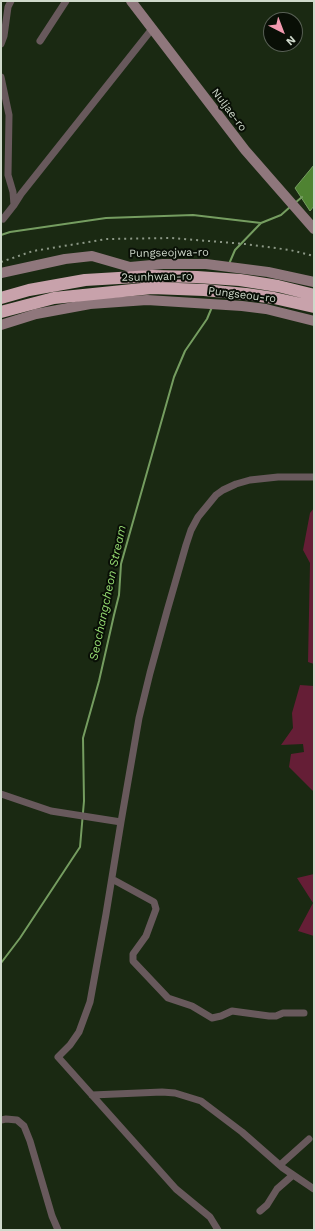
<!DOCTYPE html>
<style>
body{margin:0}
#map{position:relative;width:315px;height:1231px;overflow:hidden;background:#1a2912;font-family:"Work Sans",sans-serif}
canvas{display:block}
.frame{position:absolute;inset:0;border:2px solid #cfd9cb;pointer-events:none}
.north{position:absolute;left:263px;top:12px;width:40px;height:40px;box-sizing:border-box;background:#090f06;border:1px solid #586055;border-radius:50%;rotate:138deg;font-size:11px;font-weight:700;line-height:16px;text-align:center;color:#cfd9cb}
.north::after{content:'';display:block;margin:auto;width:14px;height:18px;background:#f29ab0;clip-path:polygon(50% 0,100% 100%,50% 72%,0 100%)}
</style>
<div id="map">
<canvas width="315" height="1231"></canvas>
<div class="frame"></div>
<div class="north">N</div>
</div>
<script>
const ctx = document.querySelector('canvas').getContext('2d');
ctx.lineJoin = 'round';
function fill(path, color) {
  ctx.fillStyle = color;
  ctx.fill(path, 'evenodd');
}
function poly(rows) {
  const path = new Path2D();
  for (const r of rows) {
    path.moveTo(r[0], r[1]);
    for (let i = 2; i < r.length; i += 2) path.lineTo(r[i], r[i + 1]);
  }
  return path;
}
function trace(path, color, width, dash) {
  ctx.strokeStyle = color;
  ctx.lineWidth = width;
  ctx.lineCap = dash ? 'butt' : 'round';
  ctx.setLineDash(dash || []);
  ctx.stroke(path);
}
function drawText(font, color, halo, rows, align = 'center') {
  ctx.font = font + ' "Work Sans",sans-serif';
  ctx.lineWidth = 4;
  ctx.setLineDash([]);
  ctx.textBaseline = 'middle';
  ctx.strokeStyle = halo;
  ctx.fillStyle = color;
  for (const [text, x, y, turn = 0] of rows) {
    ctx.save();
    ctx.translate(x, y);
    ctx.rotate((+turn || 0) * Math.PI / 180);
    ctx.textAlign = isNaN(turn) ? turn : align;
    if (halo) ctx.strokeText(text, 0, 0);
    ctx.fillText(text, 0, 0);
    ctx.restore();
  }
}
fill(poly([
 [314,508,314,664,308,662,310,563,303,550,310,513],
 [300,685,314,686,314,792,289,767,291,754,304,752,303,744,281,745,293,728,292,713],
 [314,874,314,936,298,931,313,903,297,878]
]), '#651e36');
const water = poly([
 [314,165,314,206,310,211,295,188,314,165]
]);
fill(water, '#4f8332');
trace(water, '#759d60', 1);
trace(poly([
 [295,203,302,197],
 [1,235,10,232,106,218,193,215,261,223],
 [229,264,235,250,261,223,281,215,290,207],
 [1,963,20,938,80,847,84,801,83,738,99,681,114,615,119,595,121,564,174,377,185,351,207,319,212,307]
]), '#759d60', 2);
trace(poly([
 [40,41,66,1],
 [1,44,4,36,8,7,11,1],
 [1,77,9,115,8,175,13,192,14,205],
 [3,219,14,205,21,194,152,29],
 [1,794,51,811,121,822],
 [112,879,154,902,156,909,146,936,133,954,133,961,168,998,192,1006,212,1018,221,1016,232,1011,269,1016,276,1016,283,1013,304,1013],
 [92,1095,162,1092,175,1093,201,1101,242,1132,283,1168,314,1189],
 [1,1120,6,1119,17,1120,24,1126,30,1141,52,1216,58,1230],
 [280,1165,309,1139],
 [260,1211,267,1205,277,1189,293,1175],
 [218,1230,210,1217,176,1189,58,1057,70,1045,79,1032,90,1002,106,914,121,822,139,718,150,673,167,611,186,545,191,530,198,517,216,495,223,490,236,484,250,480,278,477,314,477]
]), '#68595c', 7);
trace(poly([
 [131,1,245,150,314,229],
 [1,273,65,259,92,256,130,267,163,264,206,264,268,272,314,282],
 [1,325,36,314,90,304,147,300,242,306,266,309,314,321]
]), '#8f777c', 10);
trace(poly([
 [1,298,29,290,85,280,152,276,197,277,240,280,278,286,314,295],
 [1,312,54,298,152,288,204,290,246,294,274,298,314,307]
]), '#c8a2ab', 12);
trace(poly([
 [1,262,33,251,107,239,172,238,245,244,290,250,314,256]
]), '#8b9785', 2, [2, 4]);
drawText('11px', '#cfd9cb', '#090f06', [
 ["Nuljae-ro",229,110,53],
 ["Pungseojwa-ro",169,253,-1],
 ["2sunhwan-ro",157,277,-1],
 ["Pungseou-ro",242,295,7]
]);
drawText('italic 12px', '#95db71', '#090f06', [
 ["Seochangcheon Stream",108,593,-78]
]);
</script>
